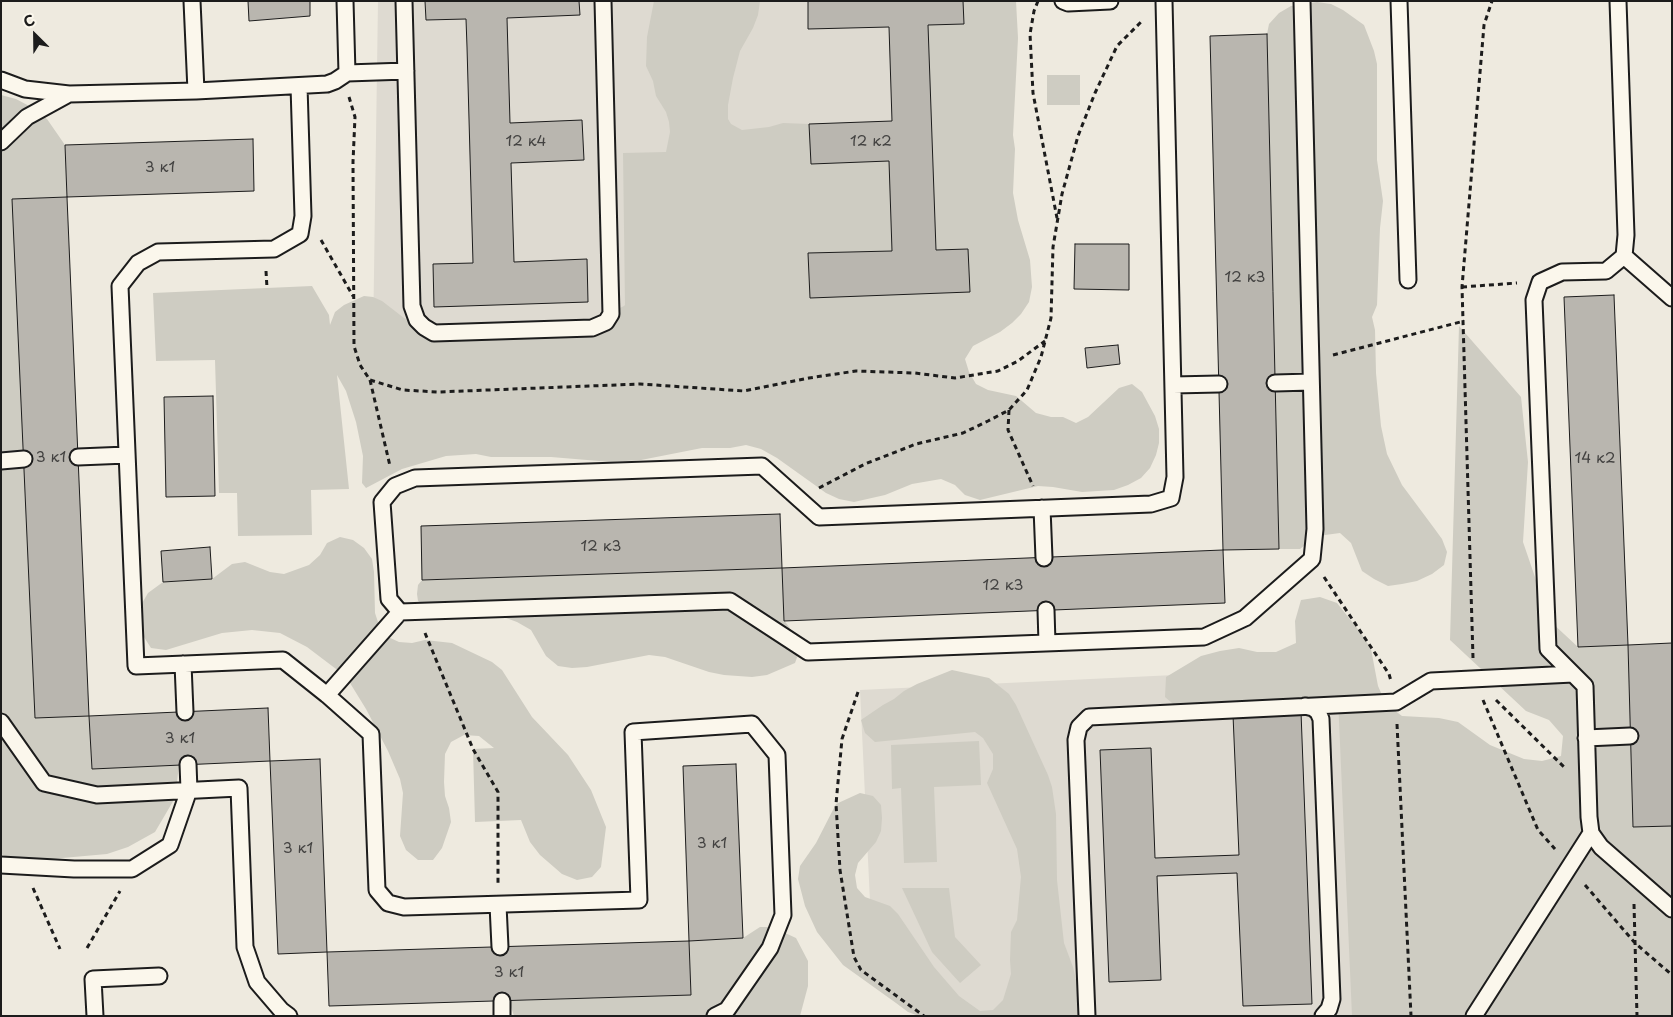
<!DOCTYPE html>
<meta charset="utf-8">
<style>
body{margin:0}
#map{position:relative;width:1673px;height:1017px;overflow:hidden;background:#eeeadf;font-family:"Playpen Sans",sans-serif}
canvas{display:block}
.frame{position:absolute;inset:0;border:2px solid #1c1c1c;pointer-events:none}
.north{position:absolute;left:10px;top:10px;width:50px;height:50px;-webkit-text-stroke:4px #fbf7ec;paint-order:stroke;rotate:337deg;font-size:14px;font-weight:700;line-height:20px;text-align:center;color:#1c1c1c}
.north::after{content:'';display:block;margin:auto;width:18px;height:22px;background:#1c1c1c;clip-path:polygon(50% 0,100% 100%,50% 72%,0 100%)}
</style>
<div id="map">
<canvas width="1673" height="1017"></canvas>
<div class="frame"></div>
<div class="north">С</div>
</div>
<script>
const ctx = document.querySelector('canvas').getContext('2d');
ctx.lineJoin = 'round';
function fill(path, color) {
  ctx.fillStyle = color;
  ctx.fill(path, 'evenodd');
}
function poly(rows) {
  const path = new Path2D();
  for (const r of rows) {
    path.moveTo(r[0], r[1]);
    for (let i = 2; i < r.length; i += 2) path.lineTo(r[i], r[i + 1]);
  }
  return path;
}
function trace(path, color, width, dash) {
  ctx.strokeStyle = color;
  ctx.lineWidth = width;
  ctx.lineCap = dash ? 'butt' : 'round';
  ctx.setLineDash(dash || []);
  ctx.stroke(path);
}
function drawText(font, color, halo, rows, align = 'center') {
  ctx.font = font + ' "Playpen Sans",sans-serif';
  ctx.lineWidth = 4.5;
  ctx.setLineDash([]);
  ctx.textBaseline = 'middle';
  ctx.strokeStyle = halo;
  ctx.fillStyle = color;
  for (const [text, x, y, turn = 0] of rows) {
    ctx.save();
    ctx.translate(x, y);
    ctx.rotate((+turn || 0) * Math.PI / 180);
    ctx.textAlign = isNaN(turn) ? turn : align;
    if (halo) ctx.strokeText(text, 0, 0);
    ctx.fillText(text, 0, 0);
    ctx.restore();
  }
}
fill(poly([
 [378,1,685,1,694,344,373,341],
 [694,1,994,1,1000,313,702,345],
 [1363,666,1379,1016,965,1016,872,944,860,690]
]), '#dedad1');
fill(poly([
 [654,1,760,1,758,15,753,28,740,51,733,78,728,105,728,119,731,124,742,130,769,127,783,123,809,124,811,164,889,161,892,251,808,253,810,297,969,292,968,250,936,250,928,25,964,24,963,1,1016,1,1018,38,1013,135,1015,149,1013,193,1018,220,1030,260,1032,287,1029,302,1021,314,1012,323,1000,332,973,346,965,359,969,372,976,384,988,390,1016,396,1036,413,1051,417,1063,417,1076,423,1088,417,1119,388,1132,384,1142,392,1155,416,1159,429,1159,443,1156,455,1150,468,1141,478,1128,485,1114,490,1082,492,1053,487,1038,486,980,500,965,495,955,485,941,479,912,484,885,495,854,502,839,499,826,493,777,458,761,449,746,445,730,448,702,448,641,460,611,462,551,457,491,457,476,454,446,456,402,469,366,488,362,483,363,456,356,422,346,391,337,375,349,489,311,490,312,535,238,536,237,493,219,493,215,360,156,361,153,293,312,286,329,315,330,325,335,312,344,305,364,296,373,297,382,301,404,318,414,323,434,328,551,324,596,319,624,306,625,305,623,153,666,152,670,132,669,122,666,112,656,96,653,81,646,66,647,37],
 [1317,2,1331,4,1343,10,1364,25,1374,51,1377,64,1377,160,1383,201,1380,228,1377,305,1372,317,1375,330,1376,373,1381,426,1387,454,1402,485,1434,528,1442,539,1447,552,1444,565,1432,574,1417,581,1402,584,1388,586,1374,579,1362,571,1351,543,1340,533,1325,535,1311,540,1300,549,1279,549,1267,34,1269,24,1279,13,1291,6],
 [1047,75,1080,75,1080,105,1047,105],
 [1,95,16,99,33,108,47,119,65,145,67,197,13,199,35,718,89,716,92,769,179,765,175,798,155,832,128,847,107,854,51,859,9,858,1,854],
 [1459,326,1521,397,1528,462,1523,542,1550,621,1578,647,1628,645,1633,827,1672,826,1672,1016,1352,1016,1338,698,1178,708,1165,697,1166,677,1201,656,1220,651,1239,648,1257,652,1276,652,1296,643,1295,621,1301,600,1320,597,1337,603,1361,633,1371,649,1378,686,1386,704,1402,716,1439,718,1458,722,1490,745,1524,759,1542,761,1561,756,1563,736,1549,720,1526,711,1450,640],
 [340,537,353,540,364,548,372,559,374,572,375,613,379,625,386,636,399,642,412,643,425,640,452,643,492,662,502,670,532,717,568,755,591,790,606,827,601,867,592,877,577,880,562,874,540,855,530,842,521,820,475,822,473,749,494,748,479,736,464,735,451,742,445,754,444,782,445,796,449,808,451,822,442,848,433,860,418,860,406,850,400,836,403,793,400,779,388,751,366,709,350,683,340,672,307,647,280,633,252,630,222,633,166,650,151,648,142,634,139,620,141,605,148,593,163,582,212,579,232,564,245,562,270,572,284,574,309,565,320,555,327,543],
 [782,568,784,620,794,634,800,649,795,663,767,675,752,677,724,675,709,672,665,657,649,655,587,667,572,668,558,666,546,656,531,630,517,622,487,611,426,606,418,601,417,594,418,585,422,580],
 [952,670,989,678,1009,694,1016,705,1048,775,1052,787,1056,814,1057,880,1064,943,1073,967,1085,1016,919,1016,908,1012,896,1003,843,965,817,932,805,906,798,879,800,866,816,843,836,804,860,793,873,796,881,805,882,818,881,831,876,842,858,863,855,875,857,888,865,897,890,906,898,914,934,967,959,996,980,1011,993,1010,1003,1000,1011,974,1010,960,1011,932,1017,920,1021,877,1017,849,987,783,993,769,993,754,983,738,975,732,875,742,865,733,861,720,883,705,894,699,904,691,917,684],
 [979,741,981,785,934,787,937,862,904,863,901,788,892,789,891,745],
 [902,888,949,888,955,937,981,965,960,983,932,952],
 [760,927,772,927,796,938,808,961,808,986,800,1016,514,1016,509,1001,691,995,689,941,743,938]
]), '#ceccc2');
const building = poly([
 [248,1,310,1,310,16,249,21,248,1],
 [425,1,579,1,580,15,507,18,510,123,582,120,584,160,511,163,514,262,587,259,588,302,434,307,433,264,473,263,467,47,466,19,426,20,425,1],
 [808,1,963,1,964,24,928,25,936,250,968,249,970,292,810,298,808,253,892,251,889,161,811,164,809,124,892,121,889,27,808,29,808,1],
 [1267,34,1279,549,1223,550,1210,36,1267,34],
 [253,139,254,191,67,197,65,145,253,139],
 [67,197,89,716,35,718,12,199,67,197],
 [1075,244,1129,244,1129,290,1074,289,1075,244],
 [1614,295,1628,645,1578,647,1564,297,1614,295],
 [1118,345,1120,364,1087,368,1085,348,1118,345],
 [213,396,215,496,166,497,164,397,213,396],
 [780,514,782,568,422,580,421,526,780,514],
 [210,547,212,579,163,582,161,551,210,547],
 [1223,550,1225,603,784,621,782,568,1223,550],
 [1672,643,1672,826,1633,827,1628,645,1672,643],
 [268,708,270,761,92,769,89,716,268,708],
 [1301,712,1312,1004,1243,1006,1237,873,1157,876,1161,980,1109,982,1100,750,1151,748,1155,858,1239,855,1233,715,1301,712],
 [320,759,327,952,278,954,270,761,320,759],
 [736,764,743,938,689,941,683,766,736,764],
 [689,941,691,995,329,1006,327,952,689,941]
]);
fill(building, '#b9b6af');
trace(building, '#1c1c1c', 1);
const service = poly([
 [192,1,196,91],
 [404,1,412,306,417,320,424,327,434,333,592,328,606,322,611,314,603,1],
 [1063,1,1068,3,1110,1],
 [1399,1,1408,280],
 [1618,1,1626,235,1624,256,1606,271,1562,272,1540,282,1534,300,1548,649,1585,686,1589,817,1591,833,1601,847,1672,909],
 [347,73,406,71],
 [1,80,25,89,69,94,196,91,327,84,335,81,347,73,345,1],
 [299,86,303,216,300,234,274,249,158,252,138,263,120,286,136,666,283,660,327,695,371,734,377,890,388,903,404,907,639,900,633,732,752,724,777,755,783,915,770,948,727,1010,715,1016],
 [1,142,27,117,69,94],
 [1624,256,1672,298],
 [1275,383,1311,382],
 [1173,385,1219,384],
 [78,457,127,455],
 [1,461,24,459],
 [1042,508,1044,558],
 [1046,610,1047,643],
 [400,612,389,599,382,502,395,486,415,478,762,466,819,517,1151,504,1171,498,1175,477,1164,1],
 [183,664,185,712],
 [327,695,400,612,730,601,808,652,1204,637,1245,618,1312,559,1315,529,1302,1],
 [1305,706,1313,708,1318,712,1321,719,1332,999,1329,1009,1323,1016],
 [1,722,44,783,97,795,239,788,245,947,257,982,281,1010,289,1016],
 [1586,738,1630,736],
 [1,865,74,869,132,869,170,845,189,790,188,764],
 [498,905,500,947],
 [502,1001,502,1016],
 [95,1016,93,979,159,976],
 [1087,1016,1076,740,1079,727,1089,717,1396,702,1431,681,1573,674],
 [1474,1016,1591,833]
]);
trace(service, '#1c1c1c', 19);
trace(poly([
 [1038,1,1034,11,1030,34,1033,93,1057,218],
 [349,97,355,117,353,162,354,346,360,365,370,380,403,390,438,392,640,384,744,391,809,378,856,371,915,373,955,378,998,371,1018,361,1045,341],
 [321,240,353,296],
 [266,271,267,288],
 [1462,287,1517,283],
 [1333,355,1464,321],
 [370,380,390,466],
 [1009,410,1008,430,1033,486],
 [819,488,865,464,916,444,963,433,988,421,1009,410,1027,390,1041,357,1051,318,1053,247,1062,194,1078,136,1095,93,1117,46,1143,20],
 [1324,577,1389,674,1391,681],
 [425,633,473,749,498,792,498,883],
 [1473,658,1462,287,1484,25,1492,1],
 [858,692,842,739,836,804,840,870,854,957,861,970,924,1016],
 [1483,700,1538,830,1555,849],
 [1496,700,1564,767],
 [1397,724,1411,1016],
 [1585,885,1635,943,1672,975],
 [33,888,60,949],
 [1634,904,1637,1016],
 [87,948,120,891]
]), '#1c1c1c', 3, [5, 4]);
trace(service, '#fbf7ec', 15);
drawText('15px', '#434241', null, [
 ["12 к4",526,142],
 ["12 к2",871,142],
 ["3 к1",160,168],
 ["12 к3",1245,278],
 ["3 к1",51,458],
 ["14 к2",1595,459],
 ["12 к3",601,547],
 ["12 к3",1003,586],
 ["3 к1",180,739],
 ["3 к1",712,844],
 ["3 к1",298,849],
 ["3 к1",509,973]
]);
</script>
